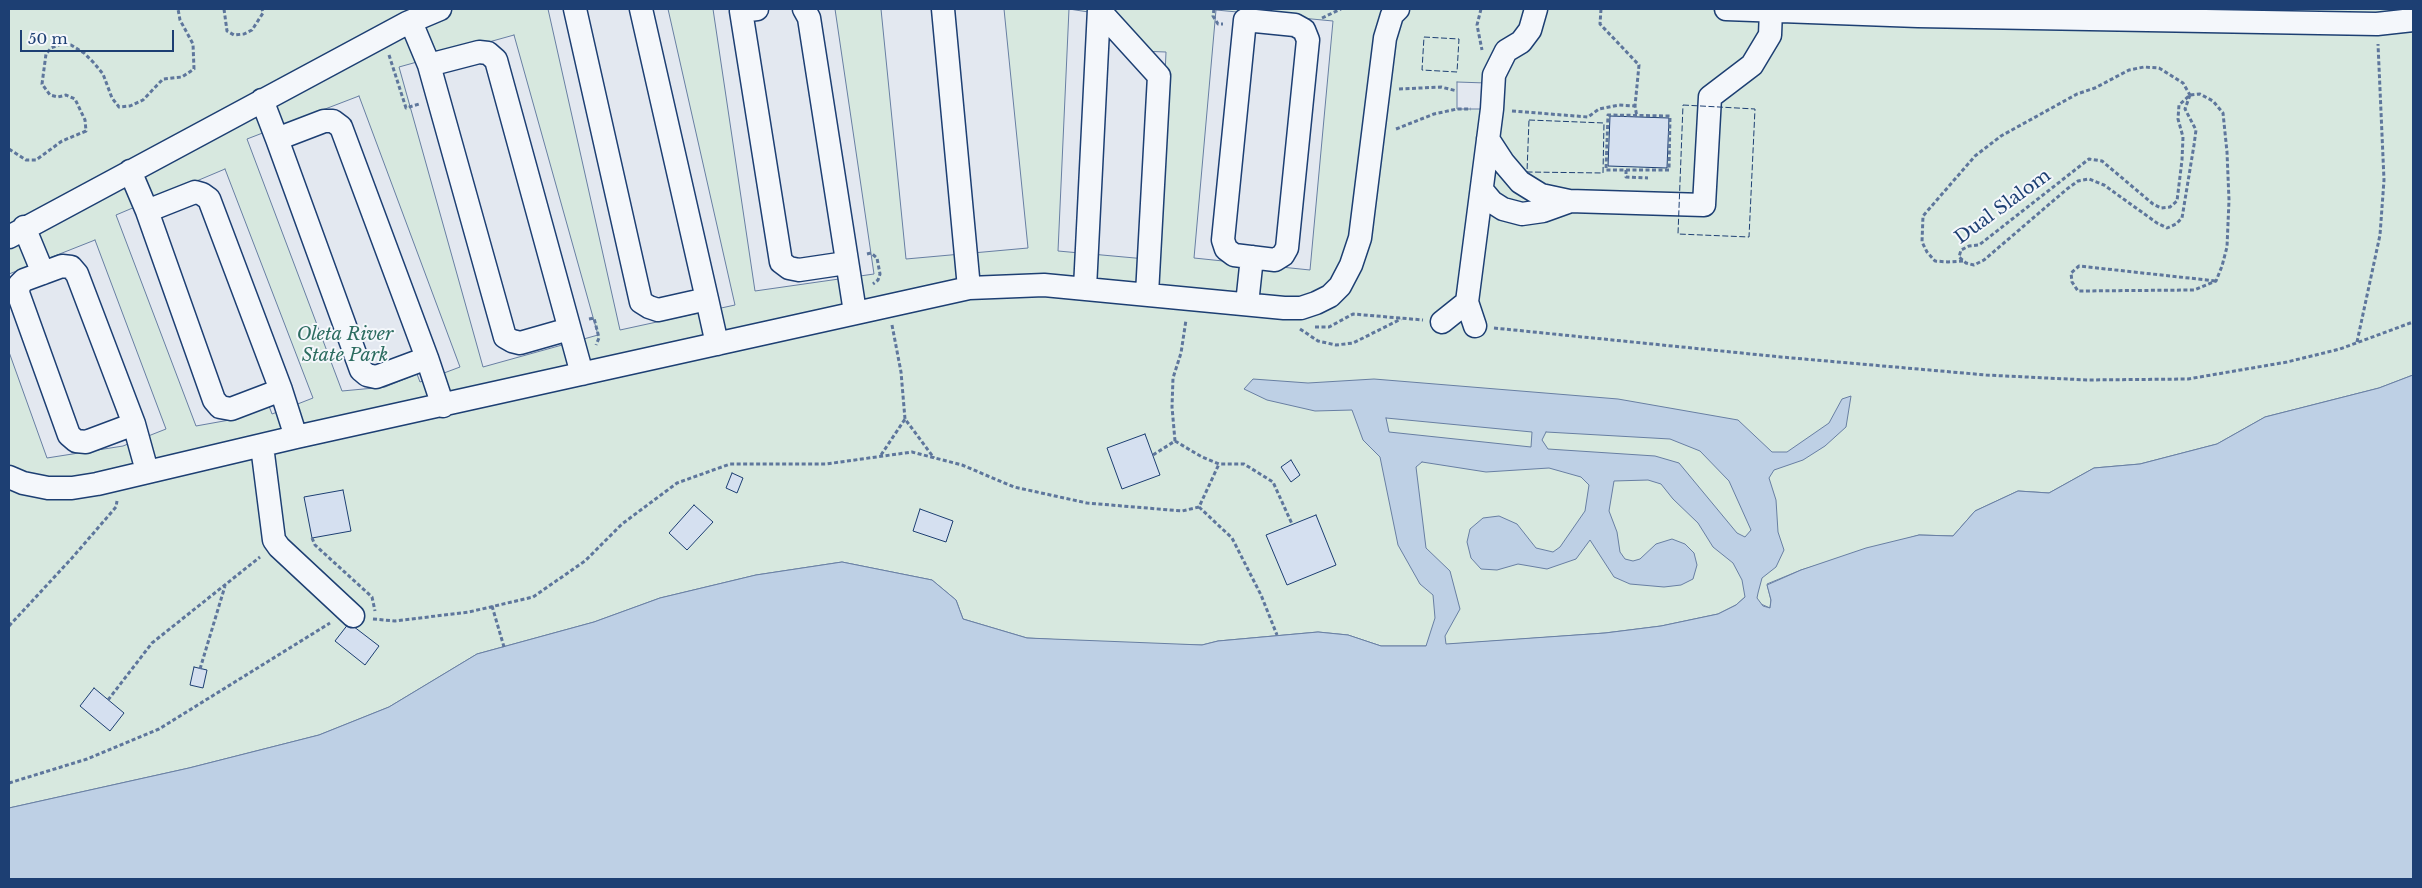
<!DOCTYPE html>
<style>
body{margin:0}
#map{position:relative;width:2422px;height:888px;overflow:hidden;background:#f4f7fb;font-family:"Libre Baskerville",serif}
canvas{display:block}
.frame{position:absolute;inset:0;border:10px solid #1d3f73;pointer-events:none}
.scale{position:absolute;left:20px;top:30px;width:154px;height:22px;box-sizing:border-box;border:2px solid #1d3f73;border-top:0;padding-left:6px;font-size:15px;line-height:18px;white-space:nowrap;color:#1d3f73;-webkit-text-stroke:4px #f4f7fb;paint-order:stroke}
</style>
<div id="map">
<canvas width="2422" height="888"></canvas>
<div class="frame"></div>
<div class="scale">50 m</div>
</div>
<script>
const ctx = document.querySelector('canvas').getContext('2d');
ctx.lineJoin = 'round';
function fill(path, color) {
  ctx.fillStyle = color;
  ctx.fill(path, 'evenodd');
}
function poly(rows) {
  const path = new Path2D();
  for (const r of rows) {
    path.moveTo(r[0], r[1]);
    for (let i = 2; i < r.length; i += 2) path.lineTo(r[i], r[i + 1]);
  }
  return path;
}
function trace(path, color, width, dash) {
  ctx.strokeStyle = color;
  ctx.lineWidth = width;
  ctx.lineCap = dash ? 'butt' : 'round';
  ctx.setLineDash(dash || []);
  ctx.stroke(path);
}
function drawText(font, color, halo, rows, align = 'center') {
  ctx.font = font + ' "Libre Baskerville",serif';
  ctx.lineWidth = 4;
  ctx.setLineDash([]);
  ctx.textBaseline = 'middle';
  ctx.strokeStyle = halo;
  ctx.fillStyle = color;
  for (const [text, x, y, turn = 0] of rows) {
    ctx.save();
    ctx.translate(x, y);
    ctx.rotate((+turn || 0) * Math.PI / 180);
    ctx.textAlign = isNaN(turn) ? turn : align;
    if (halo) ctx.strokeText(text, 0, 0);
    ctx.fillText(text, 0, 0);
    ctx.restore();
  }
}
const green = poly([
 [9,9,2413,9,2413,375,2379,388,2265,417,2217,444,2140,464,2094,468,2049,493,2018,491,1975,511,1953,536,1919,535,1801,570,1767,584,1771,600,1770,608,1745,597,1736,605,1718,614,1661,626,1605,633,1426,646,1381,646,1348,635,1318,632,1218,641,1202,645,1134,644,1027,638,963,619,956,600,932,580,842,562,756,575,660,598,594,622,477,654,389,707,319,735,189,768,9,808,9,9]
]);
fill(green, '#d7e8df');
trace(green, '#687fa3', 1);
const parking = poly([
 [548,9,668,9,735,305,620,330,548,9],
 [713,9,835,9,874,274,755,291,713,9],
 [881,9,1004,9,1028,248,906,259,881,9],
 [1069,9,1108,15,1139,51,1166,52,1157,260,1058,251,1069,9],
 [1216,10,1333,21,1310,270,1194,258,1216,10],
 [514,35,598,335,483,367,399,67,514,35],
 [1457,82,1486,83,1485,109,1457,109,1457,82],
 [359,96,460,367,420,382,417,374,385,387,342,391,247,139,359,96],
 [225,169,313,398,272,414,269,406,235,419,196,426,116,215,225,169],
 [95,240,166,429,123,446,47,458,9,352,9,274,95,240]
]);
fill(parking, '#e3e8f0');
trace(parking, '#687fa3', 1);
const water = poly([
 [2413,375,2413,879,9,879,9,808,189,768,319,735,389,707,477,654,594,622,660,598,756,575,842,562,932,580,956,600,963,619,1027,638,1202,645,1218,641,1318,632,1348,635,1381,646,1426,646,1435,618,1433,595,1420,584,1398,545,1380,457,1363,440,1352,410,1315,411,1267,400,1244,389,1253,379,1308,383,1374,379,1618,399,1738,420,1772,452,1787,452,1829,423,1842,399,1851,396,1846,427,1825,446,1803,460,1774,470,1769,478,1776,500,1778,532,1784,550,1776,567,1762,578,1758,593,1757,598,1763,606,1770,608,1771,600,1767,585,1801,570,1866,548,1919,535,1953,536,1975,511,2018,491,2049,493,2094,468,2140,464,2217,444,2265,417,2379,388,2413,375],
 [1386,418,1532,432,1531,447,1389,432,1386,418],
 [1546,432,1670,439,1700,451,1729,481,1751,530,1745,537,1737,533,1679,463,1655,456,1548,449,1542,440,1546,432],
 [1422,462,1486,472,1549,468,1581,477,1589,485,1585,511,1560,547,1553,552,1536,548,1517,524,1499,516,1483,518,1470,529,1467,542,1471,558,1481,569,1497,570,1518,564,1547,569,1576,559,1590,540,1614,577,1630,584,1664,587,1681,585,1693,579,1697,565,1694,553,1685,544,1672,539,1656,544,1640,559,1633,561,1625,559,1620,552,1617,532,1609,511,1614,481,1648,480,1661,484,1673,499,1698,523,1713,547,1733,563,1742,580,1745,597,1736,605,1718,614,1661,626,1605,633,1446,644,1445,636,1460,609,1450,571,1426,548,1416,467,1422,462]
]);
fill(water, '#bed0e5');
trace(water, '#687fa3', 1);
const building = poly([
 [1610,116,1669,118,1667,168,1608,166,1610,116],
 [1145,434,1160,475,1122,489,1107,448,1145,434],
 [1291,460,1300,475,1291,482,1281,467,1291,460],
 [732,473,743,478,737,493,726,488,732,473],
 [343,490,351,531,312,538,304,497,343,490],
 [694,505,713,522,687,550,669,533,694,505],
 [920,509,953,521,946,542,913,531,920,509],
 [1316,515,1336,565,1287,585,1266,535,1316,515],
 [349,623,379,646,365,665,335,641,349,623],
 [194,667,207,670,203,688,190,685,194,667],
 [94,688,124,713,110,731,80,706,94,688]
]);
fill(building, '#d5e0f0');
trace(building, '#1d3f73', 1);
const minor = poly([
 [575,9,641,302,649,307,658,310,707,299,641,9],
 [757,9,741,11,781,262,789,268,799,270,846,263],
 [804,9,809,18,855,312],
 [943,9,969,288],
 [1726,9,1918,16,2377,24,2413,20],
 [1099,10,1159,76,1147,294],
 [1245,20,1295,25,1304,30,1308,40,1287,248,1283,255,1275,260,1234,255,1226,249,1223,240,1245,20],
 [411,22,429,65],
 [262,100,277,139],
 [1488,139,1503,162,1520,182,1541,195,1569,201,1704,205,1710,97,1752,65,1770,35,1771,10],
 [130,171,147,211],
 [1482,190,1492,202,1503,209,1522,214,1543,211,1568,202],
 [24,227,43,273],
 [9,237,407,23,440,9],
 [1085,288,1099,9],
 [707,299,717,344],
 [1247,304,1252,257],
 [1442,322,1467,302],
 [1475,326,1467,302,1492,109,1494,75,1506,51,1521,42,1530,30,1536,9],
 [569,329,520,343,512,341,505,337,429,65,479,52,488,53,496,60,582,374],
 [427,358,376,377,367,375,361,370,277,139,324,121,333,121,341,127,427,358,443,406],
 [281,390,231,409,220,407,214,400,147,211,195,192,202,194,209,199,281,390,296,437],
 [134,424,86,442,76,441,69,435,18,293,19,285,24,280,62,266,71,267,77,274,134,424,147,471],
 [262,446,274,540,279,547,353,616],
 [9,477,23,483,48,488,72,488,97,484,296,437,969,288,1044,285,1284,308,1301,308,1316,303,1330,296,1340,286,1351,265,1360,238,1385,38,1392,15,1398,9]
]);
trace(minor, '#1d3f73', 25);
trace(poly([
 [224,9,227,31,234,35,244,34,252,30,263,13,262,9],
 [1214,9,1213,16,1218,24,1223,24],
 [1481,9,1477,25,1482,50],
 [1601,9,1600,24,1639,65,1635,106,1637,117],
 [1322,18,1341,9],
 [389,55,406,108,419,104],
 [1399,89,1441,87,1457,91],
 [2190,95,2185,109,2196,130,2194,145,2182,218,2176,224,2167,228,2157,223,2104,185,2089,179,2078,181,2067,189,1984,260,1974,265,1966,263,1959,257,1961,250,1969,246,1979,245,2089,159,2102,161,2153,204,2161,208,2170,207,2177,201,2182,160,2183,137,2178,119,2179,105,2190,95,2200,94,2213,101,2223,113,2227,152,2229,200,2227,247,2222,266,2216,281,2194,290,2078,291,2072,282,2071,273,2079,266,2216,281],
 [1512,111,1588,117,1599,109,1619,105,1635,106],
 [1396,129,1434,114,1457,109,1471,109],
 [9,149,26,160,36,160,62,141,86,131,85,120,75,99,66,95,58,97,50,95,42,84,46,54,51,48,61,44,71,45,84,53,94,63,103,74,112,98,119,107,130,106,143,100,163,79,182,77,194,69,193,44,180,20,178,9],
 [1626,170,1669,170,1670,116,1608,115,1606,170,1626,170,1626,177,1648,178],
 [867,254,871,253,877,258,880,274,878,280,873,284],
 [1963,261,1948,262,1935,261,1927,252,1922,242,1923,216,1975,156,2001,136,2077,94,2095,88,2129,70,2144,67,2159,68,2183,83,2190,95],
 [589,319,594,318,599,338,596,345],
 [892,325,901,372,905,419],
 [1315,327,1329,327,1353,314,1423,320],
 [1494,328,1781,357,1986,375,2087,380,2188,379,2287,362,2340,349,2413,322],
 [1300,329,1318,341,1336,345,1353,343,1401,319],
 [2357,342,2380,235,2384,180,2378,44],
 [1175,441,1202,457,1219,464,1244,464,1273,482,1292,524],
 [881,455,905,419,934,458],
 [1153,455,1175,441,1172,407,1173,378,1181,353,1186,320],
 [1199,507,1232,538,1261,595,1277,635],
 [312,538,315,545,372,597,375,611],
 [492,606,504,647],
 [373,619,395,621,469,612,533,597,585,561,622,524,677,483,730,464,826,464,912,452,962,465,1014,487,1087,503,1182,511,1199,507,1219,464],
 [9,626,72,558,116,507,117,501],
 [200,669,225,586],
 [108,700,152,643,260,557],
 [9,783,87,759,159,729,330,623]
]), '#5e769c', 3, [4, 2.5]);
trace(minor, '#f4f7fb', 22);
trace(poly([
 [1424,37,1459,39,1457,72,1422,70,1424,37],
 [1683,105,1755,109,1749,237,1678,234,1683,105],
 [1529,120,1604,123,1603,173,1527,172,1529,120]
]), '#1d3f73', 1, [6, 2.5]);
drawText('18px', '#1d3f73', '#f4f7fb', [
 ["Dual Slalom",2003,207,-36]
]);
drawText('italic 18px', '#2c6c60', '#f4f7fb', [
 ["Oleta River",345,335],
 ["State Park",345,356]
]);
</script>
